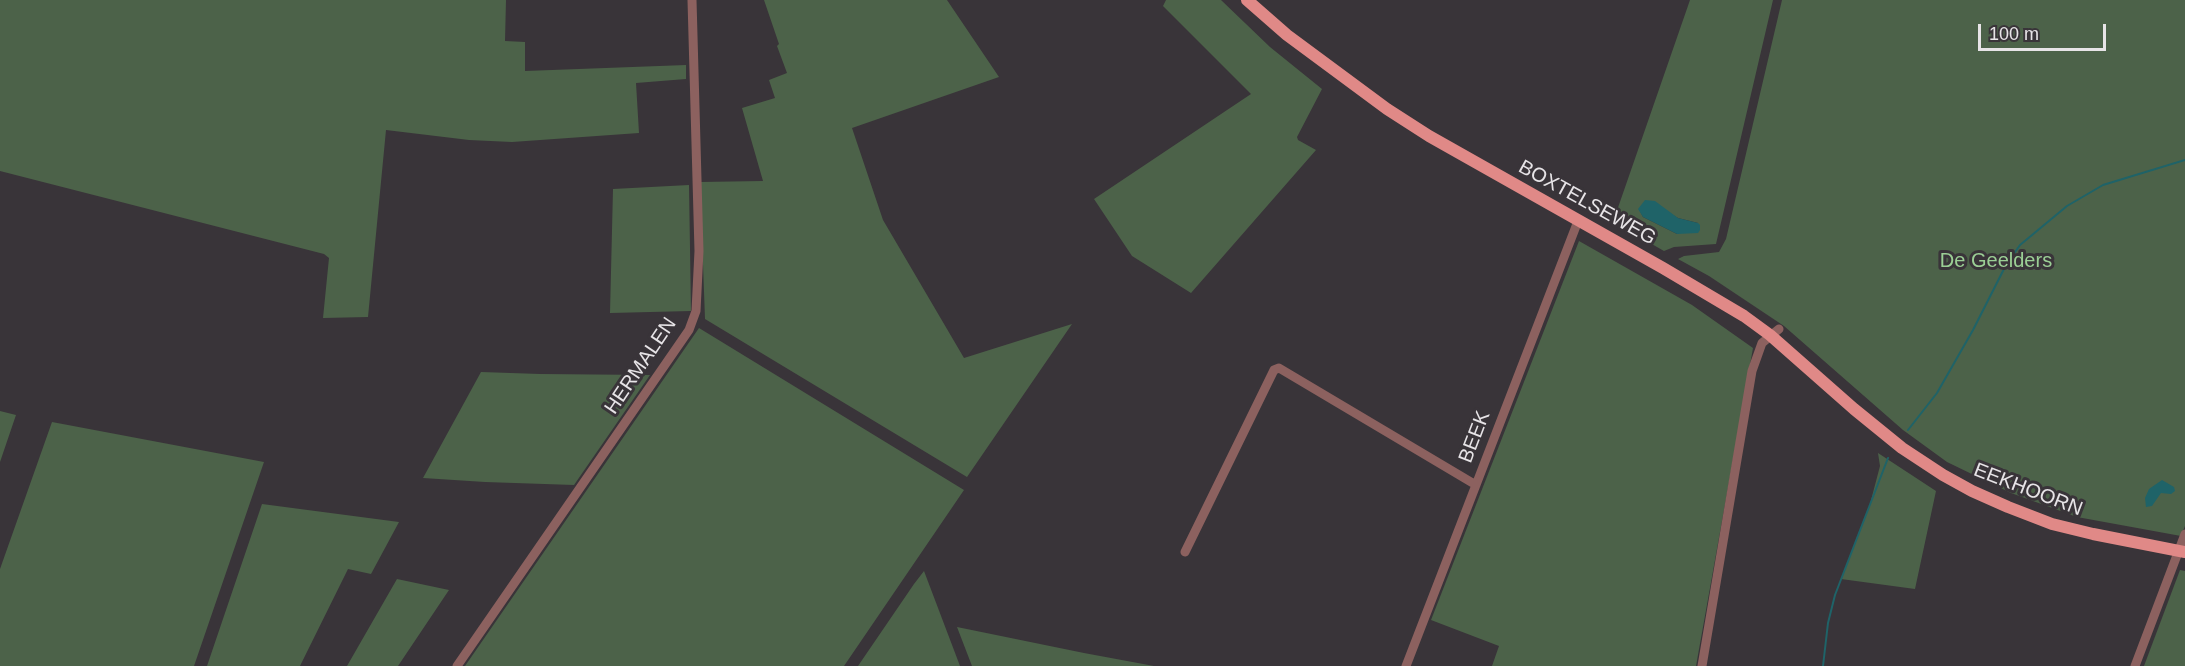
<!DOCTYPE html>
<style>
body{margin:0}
#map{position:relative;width:2185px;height:666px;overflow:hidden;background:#393439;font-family:Arial,sans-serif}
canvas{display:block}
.scale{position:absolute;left:1978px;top:24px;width:128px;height:27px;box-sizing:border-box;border:3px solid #e7e4e7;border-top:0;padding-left:8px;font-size:18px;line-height:21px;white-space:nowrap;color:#e7e4e7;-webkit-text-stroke:4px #393439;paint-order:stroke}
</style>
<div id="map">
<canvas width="2185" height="666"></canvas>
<div class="scale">100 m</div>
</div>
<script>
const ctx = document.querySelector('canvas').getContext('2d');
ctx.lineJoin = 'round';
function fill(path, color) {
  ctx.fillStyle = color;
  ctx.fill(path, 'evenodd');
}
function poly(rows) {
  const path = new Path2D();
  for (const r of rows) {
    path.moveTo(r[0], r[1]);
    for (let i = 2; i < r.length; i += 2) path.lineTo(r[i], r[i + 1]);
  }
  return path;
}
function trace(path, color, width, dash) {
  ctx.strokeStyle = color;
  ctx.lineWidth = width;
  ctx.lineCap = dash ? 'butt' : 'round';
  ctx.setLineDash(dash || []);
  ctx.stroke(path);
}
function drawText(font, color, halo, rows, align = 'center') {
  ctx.font = font + ' Arial,sans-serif';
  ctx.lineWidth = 6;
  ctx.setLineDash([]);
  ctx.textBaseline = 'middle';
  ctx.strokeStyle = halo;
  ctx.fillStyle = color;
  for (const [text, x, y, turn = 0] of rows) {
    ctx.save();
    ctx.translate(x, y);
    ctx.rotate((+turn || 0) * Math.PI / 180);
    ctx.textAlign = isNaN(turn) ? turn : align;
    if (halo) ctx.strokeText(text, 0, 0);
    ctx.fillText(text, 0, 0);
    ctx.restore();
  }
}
fill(poly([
 [0,0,506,0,505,41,525,42,525,71,686,65,686,79,636,83,639,133,512,142,469,140,386,130,368,317,323,318,329,258,324,254,0,171],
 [764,0,947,0,999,77,852,128,883,220,964,358,1072,324,967,477,705,319,700,182,763,181,742,108,775,98,769,80,787,73,777,46,779,44],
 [1166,0,1221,0,1270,47,1322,89,1297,137,1298,140,1316,150,1191,293,1132,256,1094,199,1251,94,1163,6],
 [1690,0,1773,0,1716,244,1674,247,1664,251,1613,222],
 [1639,209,1671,214,1678,218,1698,223,1677,234,1643,217],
 [1782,0,2185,0,2185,526,2181,536,2077,517,2011,493,1947,462,1903,430,1784,326,1709,276,1678,259,1684,256,1719,252,1726,239],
 [689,185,691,311,610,313,613,189],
 [1579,241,1692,305,1753,348,1696,666,1492,666,1499,646,1431,620],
 [699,328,964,490,844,666,465,666],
 [481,372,540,374,650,375,574,485,485,482,423,478],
 [0,411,16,415,0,462],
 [52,422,264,462,194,666,0,666,0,569],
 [1878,453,1936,491,1915,589,1841,579,1870,504,1880,466],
 [262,504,399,522,371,574,348,569,300,666,207,666],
 [2180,570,2185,571,2185,666,2144,666],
 [924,571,960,666,858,666,914,584],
 [397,579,449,590,398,666,347,666],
 [957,627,1084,653,1154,666,972,666]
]), '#4c6249');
fill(poly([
 [1645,200,1655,201,1678,218,1698,223,1700,225,1700,230,1698,233,1677,234,1643,217,1638,209],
 [2162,480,2174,487,2175,491,2171,494,2161,493,2152,506,2146,507,2145,498,2149,489]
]), '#1f6368');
trace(poly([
 [1908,430,1937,393,1973,330,2006,265,2020,245,2067,206,2103,185,2185,160],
 [1823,666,1828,623,1835,595,1888,458]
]), '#1f6368', 2);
trace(poly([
 [1185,552,1274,370,1279,368,1476,485],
 [457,666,689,330,696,311,699,251,692,0],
 [1406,666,1578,221],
 [1702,666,1752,371,1762,343,1779,329],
 [2135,666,2185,534]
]), '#8c615f', 9);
trace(poly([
 [1247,0,1287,35,1387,109,1429,136,1663,268,1744,316,1770,335,1854,409,1902,448,1943,475,1972,491,2008,507,2052,524,2093,534,2185,552]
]), '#e08987', 12);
drawText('20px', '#e7e4e7', '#393439', [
 ["BOXTELSEWEG",1587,203,29],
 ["HERMALEN",641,366,-56],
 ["BEEK",1475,437,-69],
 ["EEKHOORN",2028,490,21]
]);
drawText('20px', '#9bcf95', '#393439', [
 ["De Geelders",1996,261]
]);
</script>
